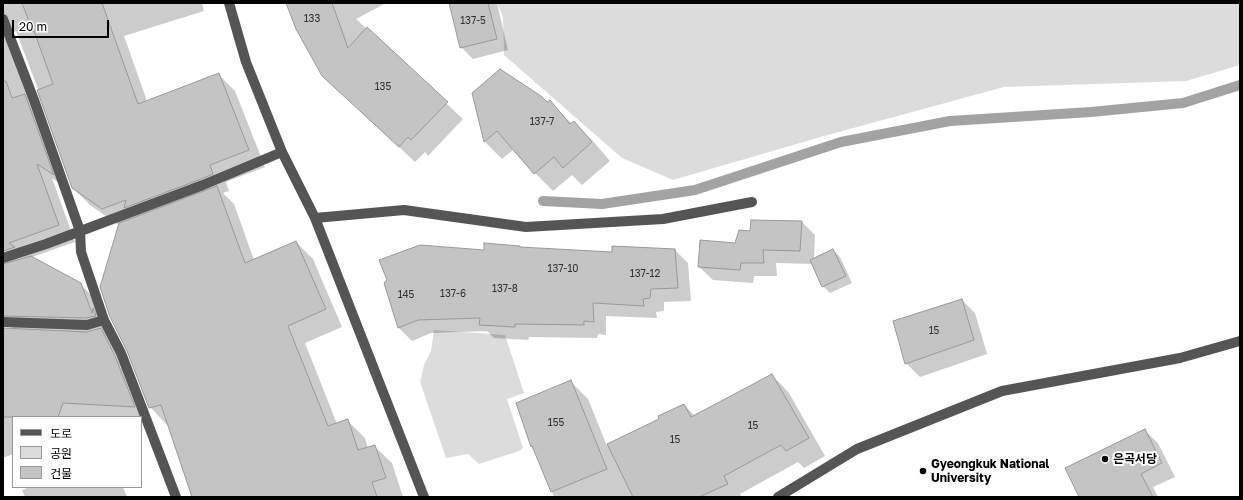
<!DOCTYPE html>
<meta charset="utf-8">
<style>
body{margin:0}
#map{position:relative;width:1243px;height:500px;overflow:hidden;background:#fff;font-family:"Golos Text","Noto Sans KR",sans-serif}
canvas{display:block}
.frame{position:absolute;inset:0;border:4px solid #000;pointer-events:none}
.legend{position:absolute;left:12px;top:416px;width:130px;height:72px;box-sizing:border-box;background:#fff;border:1px solid #999;margin:0;padding:5px 7px;list-style:none;font-size:12px;color:#000}
.legend li{display:flex;align-items:center;gap:8px;height:20px}
.legend b{width:20px;border:1px solid #999}
.scale{position:absolute;left:12px;top:20px;width:97px;height:18px;box-sizing:border-box;border:2px solid #000;border-top:0;padding-left:5px;font-size:12px;line-height:14px;white-space:nowrap;color:#000;-webkit-text-stroke:3px #fff;paint-order:stroke}
</style>
<div id="map">
<canvas width="1243" height="500"></canvas>
<div class="frame"></div>
<ul class="legend">
<li><b style="height:5px;background:#555"></b>도로</li>
<li><b style="height:11px;background:#dcdcdc"></b>공원</li>
<li><b style="height:11px;background:#c4c4c4"></b>건물</li>
</ul>
<div class="scale">20 m</div>
</div>
<script>
const ctx = document.querySelector('canvas').getContext('2d');
ctx.lineJoin = 'round';
function fill(path, color) {
  ctx.fillStyle = color;
  ctx.fill(path, 'evenodd');
}
function poly(rows) {
  const path = new Path2D();
  for (const r of rows) {
    path.moveTo(r[0], r[1]);
    for (let i = 2; i < r.length; i += 2) path.lineTo(r[i], r[i + 1]);
  }
  return path;
}
function trace(path, color, width, dash) {
  ctx.strokeStyle = color;
  ctx.lineWidth = width;
  ctx.lineCap = dash ? 'butt' : 'round';
  ctx.setLineDash(dash || []);
  ctx.stroke(path);
}
function drawText(font, color, halo, rows, align = 'center') {
  ctx.font = font + ' "Golos Text","Noto Sans KR",sans-serif';
  ctx.lineWidth = 4;
  ctx.setLineDash([]);
  ctx.textBaseline = 'middle';
  ctx.strokeStyle = halo;
  ctx.fillStyle = color;
  for (const [text, x, y, turn = 0] of rows) {
    ctx.save();
    ctx.translate(x, y);
    ctx.rotate((+turn || 0) * Math.PI / 180);
    ctx.textAlign = isNaN(turn) ? turn : align;
    if (halo) ctx.strokeText(text, 0, 0);
    ctx.fillText(text, 0, 0);
    ctx.restore();
  }
}
fill(poly([
 [497,3,1240,3,1240,65,1186,81,1004,87,824,136,673,180,622,158,504,55,503,17],
 [434,330,505,335,524,393,507,399,523,448,519,451,479,464,468,454,446,458,420,382,424,365,431,351]
]), '#dcdcdc');
fill(poly([
 [3,3,202,3,204,11,124,36,147,101,218,74,235,91,265,167,226,182,229,191,223,193,234,204,254,260,296,242,313,259,342,327,305,343,337,424,347,420,365,438,368,448,374,446,392,463,403,497,193,497,168,425,167,425,150,407,120,226,90,205,73,188,41,97,16,31,14,32,13,39,69,190,52,178,75,242,32,257,80,284,97,301,150,423,141,422,141,417,13,417,13,454,3,458,3,330,14,330,3,319],
 [287,3,386,3,356,19,463,119,428,156,425,152,415,162,334,86],
 [450,3,497,3,508,50,473,59,461,47],
 [473,94,547,103,549,101,572,124,574,122,592,140,610,161,582,185,572,175,553,191,535,173,514,149,502,159,485,142],
 [802,222,815,235,814,259,833,250,840,257,852,283,830,293,823,286,813,264,776,263,777,276,754,276,753,283,713,280,699,267,736,244,751,232],
 [545,249,613,253,675,250,688,263,691,301,664,302,664,311,656,312,657,318,606,316,606,335,598,334,597,338,529,337,528,340,494,338,487,331,431,333,412,341,399,328,485,251],
 [962,300,975,313,987,354,920,377,906,363],
 [772,375,789,393,825,456,804,468,798,462,740,494,742,497,554,497,534,448,532,446,571,382,588,399,607,446,660,419,684,405,695,416],
 [1144,430,1158,443,1175,477,1153,487,1158,497,1080,497],
 [30,487,123,487,127,497,25,497,22,490]
]), '#0003');
trace(poly([
 [543,201,602,204,695,190,841,142,950,121,1091,112,1183,103,1240,85]
]), '#a3a3a3', 10);
const building = poly([
 [22,3,102,3,138,104,219,73,249,150,210,165,213,174,201,179,124,208,126,200,102,209,72,188,37,90,53,84,34,31,33,32,22,3],
 [286,3,332,3,348,48,367,27,448,102,411,140,408,137,399,147,322,76,296,29,286,3],
 [449,3,488,3,497,39,460,48,449,3],
 [500,69,541,96,547,102,550,100,570,124,574,121,592,142,563,168,554,157,534,174,497,131,484,142,472,93,500,69],
 [3,81,6,81,12,98,25,94,54,175,37,164,59,225,9,243,15,247,3,251,3,81],
 [217,186,245,263,296,241,326,309,288,326,328,426,348,419,358,450,375,445,386,478,372,482,377,497,192,497,161,405,149,408,127,351,110,317,100,287,119,223,217,186],
 [751,220,802,221,800,251,763,250,764,263,741,263,740,270,698,267,700,240,735,243,739,230,750,231,751,220],
 [484,243,520,246,520,247,612,252,612,246,675,249,678,288,651,289,650,298,643,299,644,306,593,303,594,322,584,321,584,325,515,324,515,327,479,325,480,318,418,320,398,328,384,283,387,280,379,260,420,245,484,250,484,243],
 [833,249,846,276,822,287,810,260,833,249],
 [31,256,81,283,92,313,93,308,96,316,86,318,3,316,3,264,31,256],
 [962,299,974,340,905,364,893,321,962,299],
 [3,328,87,332,101,328,115,356,135,407,63,403,58,417,3,417,3,328],
 [772,374,809,438,786,451,781,445,724,476,728,484,699,497,633,497,607,444,659,419,658,416,684,404,691,417,772,374],
 [571,380,607,469,551,492,532,446,531,447,516,403,571,380],
 [1145,429,1162,463,1141,474,1153,497,1079,497,1065,468,1145,429]
]);
fill(building, '#c4c4c4');
trace(building, '#999', 1);
trace(poly([
 [229,3,246,62,282,152,315,218,424,497],
 [3,19,34,100,80,231,81,252,104,320],
 [315,218,404,210,526,227,663,219,752,202],
 [3,258,46,244,203,185,282,152],
 [3,322,87,325,104,320,121,353,176,497],
 [778,497,857,449,1002,391,1180,358,1240,341]
]), '#555', 10);
for (const [x, y, r, color] of [
 [1105,459,4,"#000"],
 [923,471,4,"#000"]
]) {
  const dot = new Path2D();
  dot.arc(x, y, r, 0, 2 * Math.PI);
  ctx.fillStyle = color;
  ctx.fill(dot);
  trace(dot, '#fff', 1.5);
}
drawText('10px', '#313131', null, [
 ["133",312,19],
 ["137-5",473,21],
 ["135",383,87],
 ["137-7",542,122],
 ["137-10",563,269],
 ["137-12",645,274],
 ["137-8",505,289],
 ["137-6",453,294],
 ["145",406,295],
 ["15",934,331],
 ["155",556,423],
 ["15",753,426],
 ["15",675,440]
]);
drawText('bold 12px', '#000', '#fff', [
 ["은곡서당",1113,459],
 ["Gyeongkuk National",931,464],
 ["University",931,478]
], 'left');
</script>
